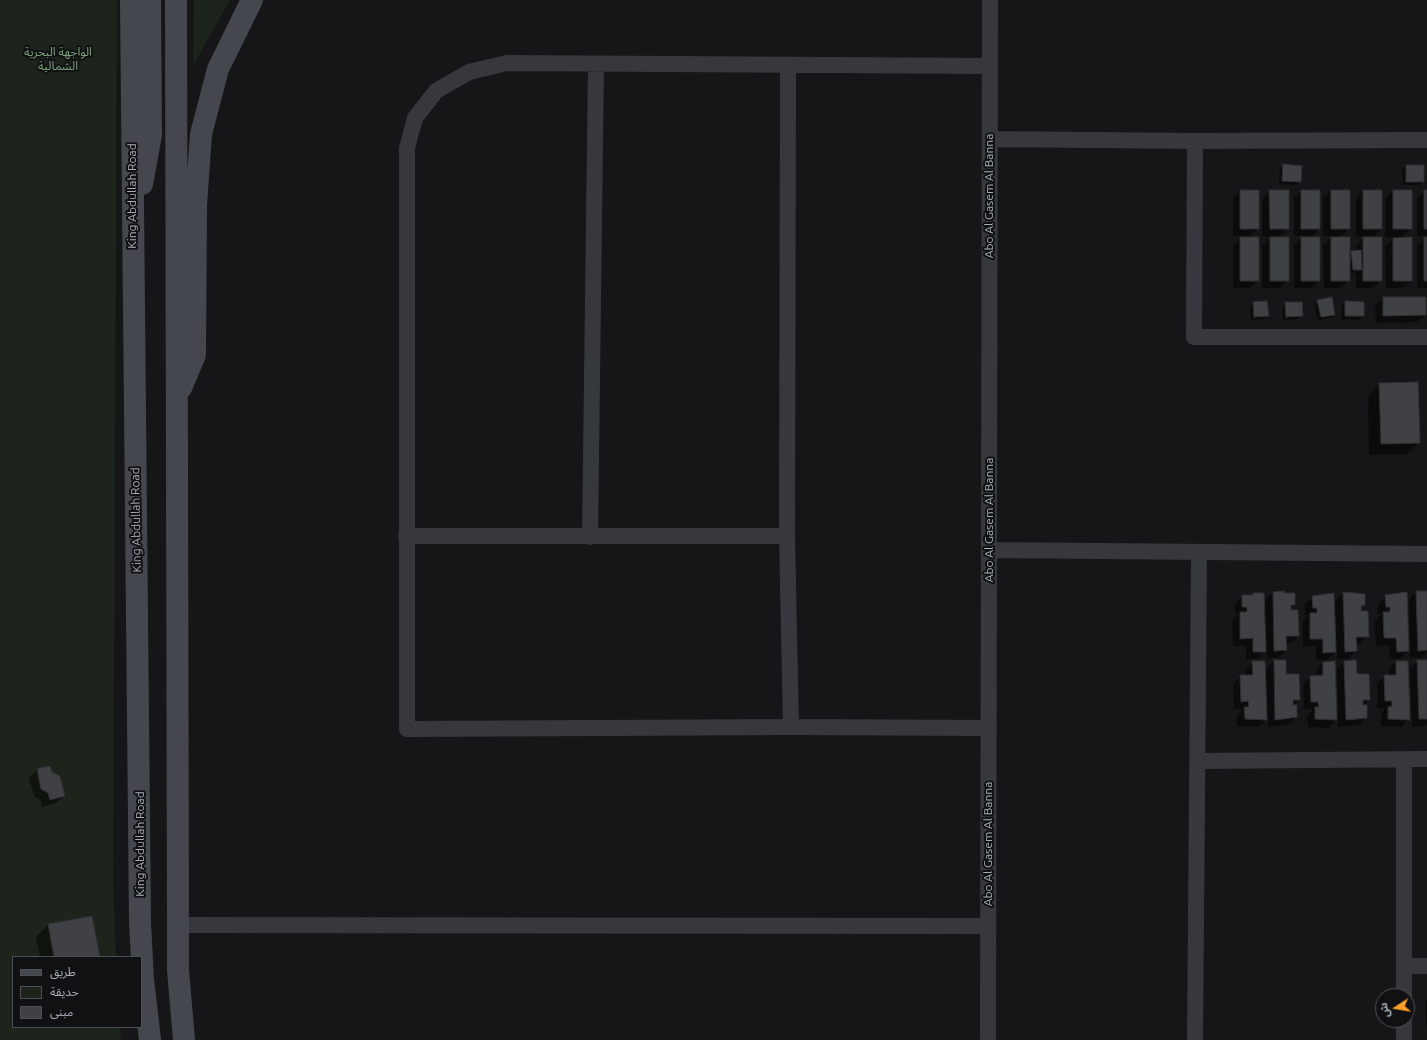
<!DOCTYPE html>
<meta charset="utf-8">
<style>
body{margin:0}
#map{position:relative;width:1427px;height:1040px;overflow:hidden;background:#161618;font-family:Ubuntu,"Noto Sans Arabic",sans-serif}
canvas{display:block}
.legend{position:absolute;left:12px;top:956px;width:130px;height:72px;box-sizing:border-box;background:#111113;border:1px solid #4d5055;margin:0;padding:5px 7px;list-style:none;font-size:12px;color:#a7afb9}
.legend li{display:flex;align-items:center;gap:8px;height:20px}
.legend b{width:20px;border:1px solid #4d5055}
.north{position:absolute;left:1375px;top:988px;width:40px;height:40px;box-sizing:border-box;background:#111113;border:1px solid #4d5055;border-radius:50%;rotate:258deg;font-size:11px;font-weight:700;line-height:16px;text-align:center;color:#a7afb9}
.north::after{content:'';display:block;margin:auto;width:14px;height:18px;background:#ff9f27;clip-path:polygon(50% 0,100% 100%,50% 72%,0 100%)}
</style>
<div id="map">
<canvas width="1427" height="1040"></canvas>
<ul class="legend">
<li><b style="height:5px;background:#44484e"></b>طريق</li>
<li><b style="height:11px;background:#1c241c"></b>حديقة</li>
<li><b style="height:11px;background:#404145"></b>مبنى</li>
</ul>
<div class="north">ش</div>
</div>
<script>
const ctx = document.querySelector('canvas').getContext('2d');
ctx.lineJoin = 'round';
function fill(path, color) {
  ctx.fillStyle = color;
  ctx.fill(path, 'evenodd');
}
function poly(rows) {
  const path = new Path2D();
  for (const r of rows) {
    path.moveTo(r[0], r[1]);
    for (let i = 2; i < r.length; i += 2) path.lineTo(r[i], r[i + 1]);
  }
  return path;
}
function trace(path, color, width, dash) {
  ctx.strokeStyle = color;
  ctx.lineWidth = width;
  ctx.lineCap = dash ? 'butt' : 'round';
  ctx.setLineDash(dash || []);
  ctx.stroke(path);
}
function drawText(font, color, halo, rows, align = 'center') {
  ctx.font = font + ' Ubuntu,"Noto Sans Arabic",sans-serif';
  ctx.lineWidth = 4;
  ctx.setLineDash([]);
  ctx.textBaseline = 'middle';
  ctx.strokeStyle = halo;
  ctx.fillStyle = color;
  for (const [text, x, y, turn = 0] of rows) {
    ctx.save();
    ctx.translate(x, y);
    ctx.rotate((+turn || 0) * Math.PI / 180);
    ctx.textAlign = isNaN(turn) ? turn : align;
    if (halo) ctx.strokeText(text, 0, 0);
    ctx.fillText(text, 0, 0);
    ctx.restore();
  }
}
fill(poly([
 [0,0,117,0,113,882,116,957,13,957,13,1027,120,1027,121,1040,0,1040],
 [194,0,230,0,193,66]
]), '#1c241c');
fill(poly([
 [1284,165,1300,182,1296,185,1279,184,1280,169],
 [1406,166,1423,166,1423,181,1420,185,1403,185,1402,170],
 [1240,191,1258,229,1248,238,1258,280,1250,288,1233,288,1233,246,1242,236,1233,236,1233,198],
 [1270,191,1288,229,1278,238,1288,280,1280,288,1262,288,1262,246,1272,237,1262,236,1262,199],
 [1301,191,1319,229,1310,238,1319,280,1312,288,1294,288,1294,246,1303,236,1294,236,1294,198],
 [1331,191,1349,191,1349,229,1339,238,1349,255,1352,252,1356,251,1356,246,1365,237,1356,237,1356,199,1363,191,1381,229,1372,238,1381,281,1373,288,1356,288,1356,273,1349,273,1349,280,1341,288,1324,288,1323,246,1333,236,1323,236,1323,198],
 [1393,191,1411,229,1401,238,1411,281,1403,288,1386,288,1385,246,1395,237,1385,237,1385,199],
 [1425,191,1427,191,1427,288,1417,288,1417,246,1427,236,1417,236,1417,198],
 [1383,298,1425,315,1417,322,1376,323,1375,306],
 [1318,301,1334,314,1331,318,1318,320,1314,305],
 [1346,302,1363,316,1359,320,1341,319,1342,306],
 [1253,303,1268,315,1264,319,1251,320,1250,307],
 [1286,303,1302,316,1298,319,1283,320,1282,307],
 [1380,384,1419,442,1407,454,1369,455,1368,396],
 [1416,592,1427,593,1427,652,1421,658,1410,658,1409,600],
 [1273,593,1294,605,1290,609,1298,636,1290,643,1286,644,1286,650,1278,658,1267,658,1265,600],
 [1343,593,1364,605,1360,609,1368,636,1360,644,1356,644,1356,651,1348,659,1337,659,1335,601],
 [1263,594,1265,651,1257,659,1246,659,1246,646,1233,646,1232,621,1239,614,1235,614,1235,604,1243,596],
 [1386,596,1408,651,1400,659,1389,659,1389,645,1376,646,1375,621,1382,614,1378,614,1378,604],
 [1313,597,1335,652,1327,660,1316,660,1316,646,1303,647,1302,622,1309,615,1305,615,1305,604],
 [1274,661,1285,675,1299,700,1292,706,1296,717,1288,725,1268,727,1266,669],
 [1418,661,1427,661,1427,725,1412,727,1410,669],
 [1253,662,1266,720,1258,727,1237,726,1237,716,1241,712,1241,709,1234,709,1233,684,1241,676,1246,676,1245,670],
 [1323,662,1336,720,1328,728,1308,727,1307,716,1311,712,1311,709,1304,709,1303,684,1311,677,1316,676,1316,670],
 [1344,662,1356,675,1369,700,1362,706,1366,717,1359,725,1338,727,1337,669],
 [1396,662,1409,719,1401,727,1381,726,1381,715,1384,711,1384,708,1377,709,1377,684,1384,676,1389,676,1389,670],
 [50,767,64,796,56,803,42,807,41,801,34,796,29,778,37,770],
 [92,917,99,957,40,957,36,937,48,925],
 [1427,1000,1427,1037,1425,1002]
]), '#0007');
const building = poly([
 [1283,164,1302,166,1301,182,1282,181,1283,164],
 [1406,165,1424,165,1424,182,1406,182,1406,165],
 [1240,190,1259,190,1259,229,1240,229,1240,190],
 [1269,190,1289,190,1289,229,1270,229,1269,190],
 [1301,190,1320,190,1320,229,1301,229,1301,190],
 [1331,190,1350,190,1350,229,1331,229,1331,190],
 [1363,190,1382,190,1382,229,1363,229,1363,190],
 [1393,190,1412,190,1412,229,1393,229,1393,190],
 [1424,190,1427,190,1427,229,1424,229,1424,190],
 [1240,237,1259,237,1259,281,1240,281,1240,237],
 [1270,237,1289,237,1289,281,1270,281,1270,237],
 [1301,237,1320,237,1320,281,1301,281,1301,237],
 [1331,237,1350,237,1350,281,1331,281,1331,237],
 [1363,237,1382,237,1382,281,1363,281,1363,237],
 [1412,237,1412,281,1393,281,1393,238,1412,237],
 [1424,237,1427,237,1427,281,1424,281,1424,237],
 [1361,250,1362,270,1353,270,1351,251,1361,250],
 [1332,297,1335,315,1321,317,1317,300,1332,297],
 [1383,297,1426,297,1426,315,1383,316,1383,297],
 [1267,301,1269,316,1254,317,1253,302,1267,301],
 [1345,301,1364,302,1364,316,1345,316,1345,301],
 [1285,302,1302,302,1303,316,1286,317,1285,302],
 [1418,382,1420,443,1381,444,1379,383,1418,382],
 [1284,591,1284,593,1295,593,1295,605,1291,605,1291,610,1298,610,1299,636,1286,636,1287,650,1274,651,1273,592,1284,591],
 [1416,591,1427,591,1427,650,1418,651,1416,591],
 [1343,592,1365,594,1365,605,1361,606,1361,611,1368,611,1369,637,1356,637,1357,651,1345,652,1343,592],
 [1407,592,1409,651,1397,652,1396,638,1384,638,1383,612,1390,612,1390,607,1386,607,1385,595,1407,592],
 [1253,593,1264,593,1266,652,1253,652,1253,638,1240,639,1240,612,1247,612,1247,607,1242,607,1242,595,1253,595,1253,593],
 [1334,593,1336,652,1323,653,1323,639,1310,639,1310,613,1317,613,1317,608,1313,608,1312,596,1334,593],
 [1274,660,1286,660,1286,674,1299,674,1300,700,1293,700,1293,705,1297,705,1297,717,1275,720,1274,660],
 [1356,660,1357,674,1369,674,1370,700,1363,700,1363,705,1367,705,1367,718,1346,720,1344,661,1356,660],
 [1417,660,1427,660,1427,719,1419,719,1417,660],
 [1252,661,1265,661,1267,720,1245,719,1244,707,1249,707,1248,701,1241,702,1240,675,1253,675,1252,661],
 [1335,661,1337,720,1315,719,1315,707,1319,707,1318,702,1311,702,1310,676,1323,675,1323,662,1335,661],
 [1396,661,1408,661,1410,720,1388,719,1388,707,1392,706,1392,701,1385,701,1384,675,1396,675,1396,661],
 [50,766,52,772,60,776,65,796,50,800,48,793,41,789,37,769,50,766],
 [92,916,100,957,54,957,48,924,92,916]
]);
fill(building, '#404145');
trace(building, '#303034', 1);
trace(poly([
 [788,66,787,536,791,727],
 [990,139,1195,141,1427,140],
 [1195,141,1194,337,1427,337],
 [406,536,787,536],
 [590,537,596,64],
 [989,550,1427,554],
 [989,728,791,727,407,729,407,148,415,118,436,91,469,72,507,63,990,66],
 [1198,761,1427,759],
 [178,925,988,926],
 [1404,966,1427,966],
 [1404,996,1404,759],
 [988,1040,990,0],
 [1195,1040,1199,553],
 [1404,1040,1404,1020]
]), '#37383d', 16);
trace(poly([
 [131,0,140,923,143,979,150,1040],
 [176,0,178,925,178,970,184,1040],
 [142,184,151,135,150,0],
 [181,388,195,355,196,205,201,134,218,69,252,0]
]), '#44484e', 22);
drawText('12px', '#7fa67d', '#111113', [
 ["الواجهة البحرية",58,52],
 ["الشمالية",58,66]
]);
drawText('12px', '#a7afb9', '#111113', [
 ["King Abdullah Road",132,196,-90],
 ["Abo Al Gasem Al Banna",989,196,-90],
 ["King Abdullah Road",136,520,-91],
 ["Abo Al Gasem Al Banna",989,520,-90],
 ["King Abdullah Road",140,844,-90],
 ["Abo Al Gasem Al Banna",988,844,-90]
]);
</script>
